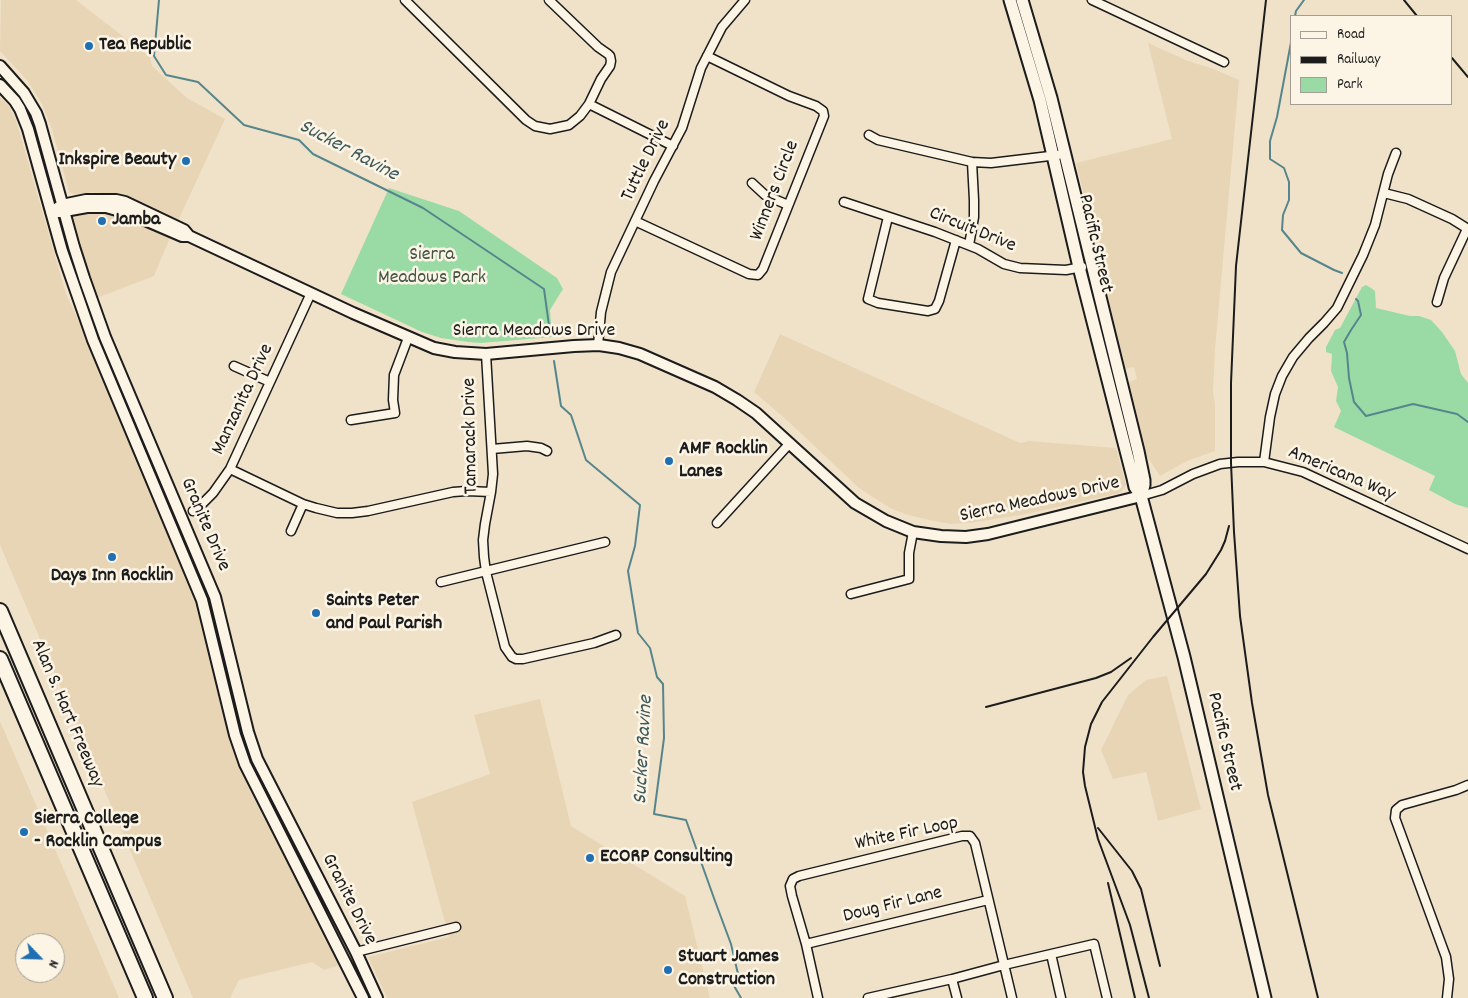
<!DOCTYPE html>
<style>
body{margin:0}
#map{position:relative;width:1468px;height:998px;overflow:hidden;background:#f0e2c9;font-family:Dekko,sans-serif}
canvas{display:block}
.legend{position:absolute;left:1290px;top:15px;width:162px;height:90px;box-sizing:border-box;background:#fcf5e5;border:1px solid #a29e95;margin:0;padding:6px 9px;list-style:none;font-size:15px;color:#1c1c1c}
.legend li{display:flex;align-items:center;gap:10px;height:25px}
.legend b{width:25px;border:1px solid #a29e95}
.north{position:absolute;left:15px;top:933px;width:50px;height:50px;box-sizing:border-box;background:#fcf5e5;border:1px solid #a29e95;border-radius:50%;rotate:114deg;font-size:14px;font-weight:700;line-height:20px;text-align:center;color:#1c1c1c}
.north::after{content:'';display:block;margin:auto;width:18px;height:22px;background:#1f6fb2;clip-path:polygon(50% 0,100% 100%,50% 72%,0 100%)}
</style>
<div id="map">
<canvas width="1468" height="998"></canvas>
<ul class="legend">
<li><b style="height:6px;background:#fcf5e5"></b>Road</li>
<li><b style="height:6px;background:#1c1c1c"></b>Railway</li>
<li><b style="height:14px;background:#9adba5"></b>Park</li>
</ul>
<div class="north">N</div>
</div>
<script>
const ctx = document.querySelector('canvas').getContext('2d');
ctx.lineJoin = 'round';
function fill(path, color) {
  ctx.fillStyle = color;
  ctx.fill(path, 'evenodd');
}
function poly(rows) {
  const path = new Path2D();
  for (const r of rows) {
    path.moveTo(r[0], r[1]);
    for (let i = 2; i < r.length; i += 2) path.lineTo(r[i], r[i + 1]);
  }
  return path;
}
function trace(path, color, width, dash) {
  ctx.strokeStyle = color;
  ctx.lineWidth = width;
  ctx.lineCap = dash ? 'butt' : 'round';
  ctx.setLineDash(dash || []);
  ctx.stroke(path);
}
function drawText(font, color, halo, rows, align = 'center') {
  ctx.font = font + ' Dekko,sans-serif';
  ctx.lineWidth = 5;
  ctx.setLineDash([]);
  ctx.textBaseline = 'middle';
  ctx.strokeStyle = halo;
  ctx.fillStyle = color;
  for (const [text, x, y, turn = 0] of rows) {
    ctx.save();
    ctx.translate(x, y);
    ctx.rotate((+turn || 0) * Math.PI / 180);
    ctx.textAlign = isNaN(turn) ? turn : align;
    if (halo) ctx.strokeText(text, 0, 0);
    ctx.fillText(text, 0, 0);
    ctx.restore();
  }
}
fill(poly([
 [1,0,76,0,150,57,152,66,187,98,225,119,178,221,120,195,91,192,76,195,69,192,52,129,42,104,27,80,0,51],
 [1148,43,1188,61,1211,68,1239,80,1215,350,1213,392,1215,404,1215,451,1187,461,1160,476,1143,450,1127,383,1137,379,1134,367,1124,369,1097,255,1102,254,1099,242,1096,242,1076,163,1172,139],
 [0,97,9,106,16,120,66,294,207,596,236,715,257,769,353,961,324,970,312,962,239,980,230,998,193,998,0,545],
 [91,202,174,228,154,276,94,299,67,208],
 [780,334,1020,443,1029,441,1116,448,1126,485,1120,493,1026,514,970,523,951,524,929,520,905,514,890,508,859,488,789,422,754,392],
 [1167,676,1201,809,1158,821,1146,772,1113,779,1101,750,1128,695,1146,680],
 [540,699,571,826,685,896,710,998,387,998,368,957,449,937,412,802,490,774,474,715],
 [0,721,119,998,0,998],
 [25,943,55,943,55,973,25,973]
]), '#e8d5b6');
fill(poly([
 [389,188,459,211,557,278,563,289,550,310,552,337,481,343,468,342,441,338,422,332,341,294],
 [1366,285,1371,288,1375,291,1376,308,1410,316,1419,316,1431,320,1442,332,1455,351,1461,374,1468,383,1468,508,1455,504,1429,490,1435,476,1334,427,1341,411,1336,401,1338,387,1331,371,1332,354,1326,352,1326,347,1335,330,1340,328,1362,287]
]), '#9adba5');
trace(poly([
 [159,0,154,56,166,75,198,82,244,125,299,140,313,154,423,208,544,289,550,333],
 [1295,16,1296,11,1304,0],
 [1292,37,1277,117,1270,141,1270,159,1284,168,1289,182,1289,200,1283,215,1282,230,1301,253,1334,270,1342,273],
 [1356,299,1358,301,1361,315,1351,330,1344,342,1347,353,1349,378,1354,402,1366,416,1413,404,1457,414,1468,422],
 [554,361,561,406,571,415,586,460,640,505,635,546,628,571,638,633,650,648,657,677,663,684,664,738,654,814,686,820,715,901,731,944,738,974,733,984,741,998]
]), '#56868c', 2);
const minor = poly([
 [405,0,526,120,535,126,550,129,569,125,580,116,589,104,601,79,610,66,611,61,610,56,608,54,598,47,549,0],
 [1092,0,1224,62],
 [589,104,673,146],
 [869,135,878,140,972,162,991,163,1058,155],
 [752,183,765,195,788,205],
 [1384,193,1408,199,1452,219,1468,229],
 [844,202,935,232,978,249,1004,264,1020,268,1066,270,1082,267],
 [888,217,868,299,878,303,928,311,935,309,939,301,956,240],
 [635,221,749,274,758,275,763,269,824,116,823,111,816,106,789,96,707,56],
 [969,245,974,217,974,200,972,162],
 [1437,302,1444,278,1467,229],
 [598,345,601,312,611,272,654,181,682,128,701,68,722,27,745,0],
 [486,354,493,474,491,492,485,524,483,540,484,557,486,572,505,647,512,657,516,659,523,659,594,643,616,635],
 [234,366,270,382],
 [351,420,395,413,393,400,394,375,408,338],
 [492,449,527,446,541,448,547,451],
 [1264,462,1270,417,1275,394,1282,376,1293,357,1309,338,1324,323,1337,308,1363,255,1375,225,1388,174,1396,153],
 [230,469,303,504,316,508,337,513,352,513,368,511,453,492,467,491,491,492],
 [1141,496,1162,490,1193,474,1220,464,1238,462,1264,462,1303,472,1468,549],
 [193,511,202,504,213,493,230,469,311,293],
 [717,523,790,443],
 [291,531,303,504],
 [441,582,605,542],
 [851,594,909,579,909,553,913,532],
 [806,944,988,900],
 [356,952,456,927],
 [1051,954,1061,998],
 [952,979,957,998],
 [818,998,806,944,792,896,790,886,793,879,799,876,962,836,970,836,975,843,1012,998],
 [868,998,952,979,1004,965,1094,944,1107,998],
 [1447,998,1449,979,1446,957,1395,818,1396,810,1402,805,1456,790,1468,785]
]);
const tertiary = poly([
 [0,66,24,93,36,113,40,124,74,247,84,278,105,337,215,597,248,732,257,759,356,952,377,998],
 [0,85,15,101,20,109,28,129,62,251,93,340,202,600,235,735,245,764,363,998],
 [51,212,62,205,86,200,116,200,125,202,184,230,189,236,353,313,434,348,455,352,486,354,574,346,599,345,619,348,640,354,715,387,737,400,756,413,855,503,886,521,913,532,941,536,966,537,988,534,1141,496],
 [59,212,87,207,106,207,131,214,182,236,188,236]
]);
const secondary = poly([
 [1010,0,1040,100,1079,267,1133,478,1135,487,1141,496,1184,657,1265,998],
 [1022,0,1051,98,1138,451,1144,480,1144,485,1141,496]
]);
const motorway = poly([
 [0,611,165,998],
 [0,659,145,998]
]);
trace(minor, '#1c1c1c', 11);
trace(tertiary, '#1c1c1c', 14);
trace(secondary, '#1c1c1c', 15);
trace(motorway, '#1c1c1c', 18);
trace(minor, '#fcf5e5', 8);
trace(tertiary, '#fcf5e5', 10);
trace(secondary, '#fcf5e5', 11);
trace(motorway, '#fcf5e5', 14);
trace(poly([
 [1266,0,1236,266,1231,383,1231,463,1234,532,1240,616,1252,703,1268,795,1318,998],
 [1404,0,1417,16],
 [1452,58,1468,77],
 [986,707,1096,678,1111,672,1131,658],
 [1098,828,1132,871,1141,889,1160,966],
 [1108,883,1135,998],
 [1149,998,1130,925,1098,839,1085,786,1083,772,1085,747,1091,724,1102,702,1153,637,1206,574,1221,550,1225,541,1229,526]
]), '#1c1c1c', 2);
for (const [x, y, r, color] of [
 [89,46,5,"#1f6fb2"],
 [186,161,5,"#1f6fb2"],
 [102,221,5,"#1f6fb2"],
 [669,461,5,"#1f6fb2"],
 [112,557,5,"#1f6fb2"],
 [316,613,5,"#1f6fb2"],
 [24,832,5,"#1f6fb2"],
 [590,858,5,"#1f6fb2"],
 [668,970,5,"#1f6fb2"]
]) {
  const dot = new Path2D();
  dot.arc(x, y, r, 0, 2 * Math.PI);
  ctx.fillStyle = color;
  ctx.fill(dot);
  trace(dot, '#fcf5e5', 2);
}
drawText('bold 20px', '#1c1c1c', '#fcf5e5', [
 ["Tea Republic",99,46],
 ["Inkspire Beauty",176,161,"right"],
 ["Jamba",112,221],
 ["AMF Rocklin",679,450],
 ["Lanes",679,473],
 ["Days Inn Rocklin",112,577,"center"],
 ["Saints Peter",326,602],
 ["and Paul Parish",326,625],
 ["Sierra College",34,820],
 ["- Rocklin Campus",34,843],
 ["ECORP Consulting",600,858],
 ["Stuart James",678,958],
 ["Construction",678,981]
], 'left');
drawText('20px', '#1c1c1c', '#fcf5e5', [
 ["Tuttle Drive",647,161,-64],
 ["Winners Circle",776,191,-69],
 ["Circuit Drive",972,231,22],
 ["Pacific Street",1094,244,77],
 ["Sierra Meadows Drive",534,332],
 ["Manzanita Drive",244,400,-65],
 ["Tamarack Drive",472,436,-91],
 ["Americana Way",1341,475,23],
 ["Sierra Meadows Drive",1040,501,-12],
 ["Granite Drive",204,525,67],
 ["Alan S. Hart Freeway",66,714,67],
 ["Pacific Street",1223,742,77],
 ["White Fir Loop",907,835,-12],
 ["Granite Drive",348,900,63],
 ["Doug Fir Lane",893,906,-14]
]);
drawText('20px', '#425545', '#fcf5e5', [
 ["Sierra",432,256],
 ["Meadows Park",432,279]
]);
drawText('italic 21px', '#3e5a5d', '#fcf5e5', [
 ["Sucker Ravine",348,152,28],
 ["Sucker Ravine",645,750,-87]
]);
</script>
